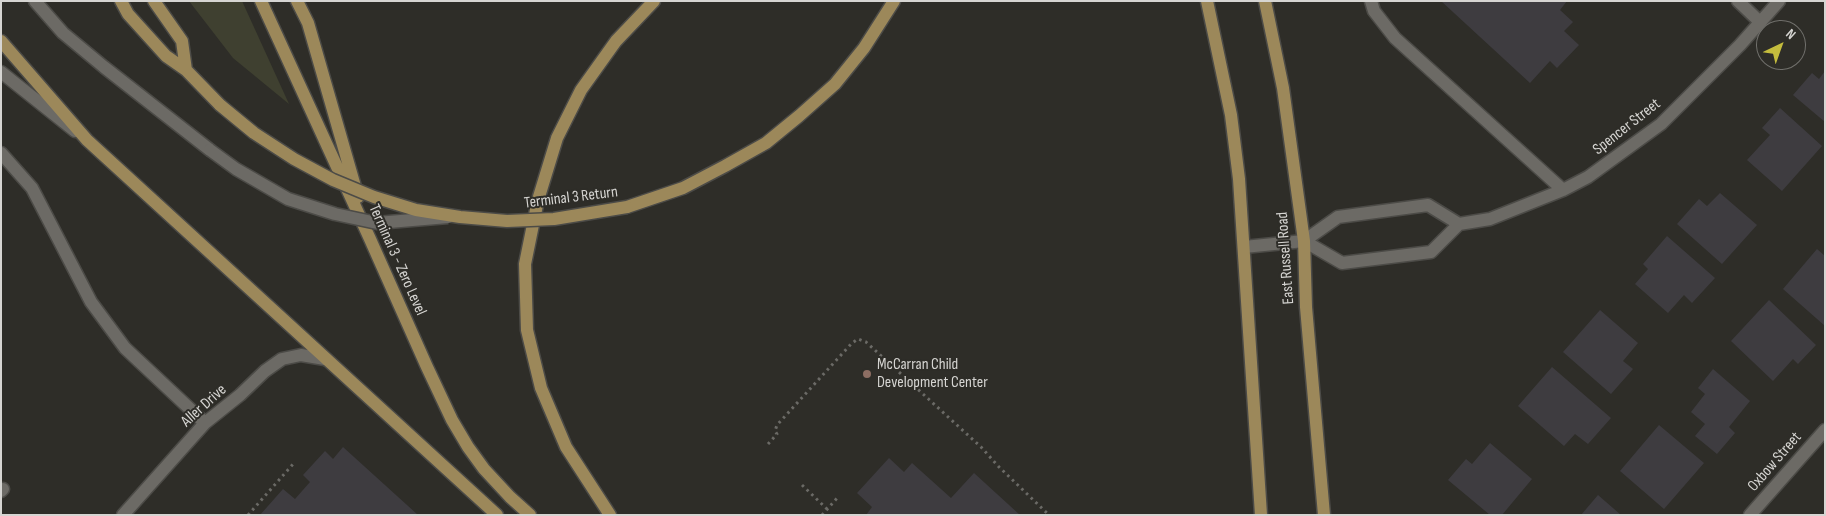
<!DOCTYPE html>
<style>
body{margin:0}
#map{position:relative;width:1826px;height:516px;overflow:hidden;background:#2e2d28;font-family:"Sofia Sans Condensed",sans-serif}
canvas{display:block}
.frame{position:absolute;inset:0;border:2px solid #d6d5d2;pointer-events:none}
.north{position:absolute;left:1756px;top:20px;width:50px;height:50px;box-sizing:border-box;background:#2e2d28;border:1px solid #71706c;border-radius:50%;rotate:42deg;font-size:14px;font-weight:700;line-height:20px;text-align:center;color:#d6d5d2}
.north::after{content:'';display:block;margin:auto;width:18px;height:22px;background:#c4bc3d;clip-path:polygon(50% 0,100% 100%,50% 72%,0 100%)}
</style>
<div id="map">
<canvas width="1826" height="516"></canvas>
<div class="frame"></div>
<div class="north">N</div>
</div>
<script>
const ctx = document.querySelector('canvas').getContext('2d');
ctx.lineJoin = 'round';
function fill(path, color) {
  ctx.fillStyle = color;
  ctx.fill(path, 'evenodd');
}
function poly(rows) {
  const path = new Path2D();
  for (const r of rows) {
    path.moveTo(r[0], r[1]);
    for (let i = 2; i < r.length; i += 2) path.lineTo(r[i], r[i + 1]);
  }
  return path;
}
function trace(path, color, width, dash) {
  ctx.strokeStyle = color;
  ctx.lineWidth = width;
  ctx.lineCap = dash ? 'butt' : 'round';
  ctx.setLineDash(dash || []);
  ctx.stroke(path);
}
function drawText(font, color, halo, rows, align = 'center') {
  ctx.font = font + ' "Sofia Sans Condensed",sans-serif';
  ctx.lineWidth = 4;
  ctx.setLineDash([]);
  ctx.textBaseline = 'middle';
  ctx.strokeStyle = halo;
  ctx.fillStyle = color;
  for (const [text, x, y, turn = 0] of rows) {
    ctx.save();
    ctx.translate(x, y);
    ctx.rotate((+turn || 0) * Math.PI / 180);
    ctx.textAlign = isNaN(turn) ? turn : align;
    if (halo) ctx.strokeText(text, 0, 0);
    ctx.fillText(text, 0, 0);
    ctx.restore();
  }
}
fill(poly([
 [189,1,242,1,289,104,233,58]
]), '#3f4030');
fill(poly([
 [1441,1,1567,1,1560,10,1573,22,1564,31,1579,45,1557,68,1550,61,1530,83],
 [1825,71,1825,122,1793,95,1812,73,1819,79],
 [1780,108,1822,146,1782,191,1747,160,1770,135,1762,128],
 [1720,193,1757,225,1722,264,1677,224,1699,199,1707,206],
 [1667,236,1715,278,1692,303,1684,295,1668,313,1635,284,1648,269,1643,264],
 [1817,249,1825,256,1825,326,1783,289],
 [1769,300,1816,345,1798,364,1793,359,1773,381,1731,341],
 [1600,310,1638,343,1623,361,1633,369,1611,394,1563,352],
 [1552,367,1611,418,1588,444,1575,434,1564,446,1518,406],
 [1713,369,1750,401,1729,427,1735,433,1717,454,1695,436,1705,424,1691,412,1705,394,1698,388],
 [1659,425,1704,463,1664,509,1620,471],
 [1490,443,1532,479,1502,515,1490,515,1448,480,1466,459,1472,464],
 [343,447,418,515,260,515,283,489,295,499,310,482,303,475,325,451,333,459],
 [889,458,904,472,912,463,951,498,974,473,1020,515,866,515,872,507,857,493],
 [1598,495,1621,515,1581,515]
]), '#3e3c40');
const minor = poly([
 [35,1,63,33,104,67,210,150],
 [1371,1,1374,11,1395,38,1563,190],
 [1738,1,1760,22],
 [1,72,75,131],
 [1,153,32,188,91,302,125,348,205,423],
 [1304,241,1342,263,1431,252,1459,224,1490,219,1563,190,1588,177,1661,124,1740,45,1779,1],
 [1244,247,1304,241,1338,217,1428,205,1459,224],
 [1,491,3,489],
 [123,515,205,423,240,395,265,371,282,359,301,355,325,359],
 [1750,515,1825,430]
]);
const major = poly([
 [121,1,128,14,166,56,186,70,220,105],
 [154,1,182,41,186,70],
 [261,1,370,239,427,367,452,420,468,447,484,469,510,497,530,515],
 [297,1,308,23,358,197],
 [1207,1,1231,115,1239,179,1261,515],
 [1265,1,1283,88,1304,241,1306,307,1324,515],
 [1,41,87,140,497,515],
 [627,207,683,188,725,166,766,143,799,116,835,84,864,48,894,1],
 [610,515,566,447,541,388,527,330,525,264,538,200,557,138,581,90,616,41,654,1]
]);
trace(minor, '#4c4b47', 15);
trace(major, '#4c4b47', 15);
trace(poly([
 [768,444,777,434,775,431,777,425,852,343,858,339,866,342,981,447,999,467,1049,515],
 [802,485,827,509],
 [248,515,294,463],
 [822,515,839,496]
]), '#6b6a66', 3, [2.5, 4]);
trace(minor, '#6c6a65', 12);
trace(major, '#9c885a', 12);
const minorBridge = poly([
 [210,150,236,169,288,199,335,214,377,223,448,217]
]);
const majorBridge = poly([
 [220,105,254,133,294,159,333,180,374,197,416,210,460,217,507,221,554,219,627,207]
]);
trace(minorBridge, '#4c4b47', 15, []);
trace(majorBridge, '#4c4b47', 15, []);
trace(minorBridge, '#6c6a65', 12);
trace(majorBridge, '#9c885a', 12);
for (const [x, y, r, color] of [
 [867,374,5,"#8d6e63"]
]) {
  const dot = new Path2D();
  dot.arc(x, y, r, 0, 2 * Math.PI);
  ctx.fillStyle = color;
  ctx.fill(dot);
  trace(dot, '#2e2d28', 2);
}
drawText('16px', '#d6d5d2', '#2e2d28', [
 ["Spencer Street",1627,127,-38],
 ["Terminal 3 Return",571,198,-7],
 ["East Russell Road",1286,258,-94],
 ["Terminal 3 - Zero Level",397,260,66],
 ["Aller Drive",204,406,-42],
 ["Oxbow Street",1775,462,-49]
]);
drawText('16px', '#d6d5d2', '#2e2d28', [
 ["McCarran Child",877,365],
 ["Development Center",877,383]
], 'left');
</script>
